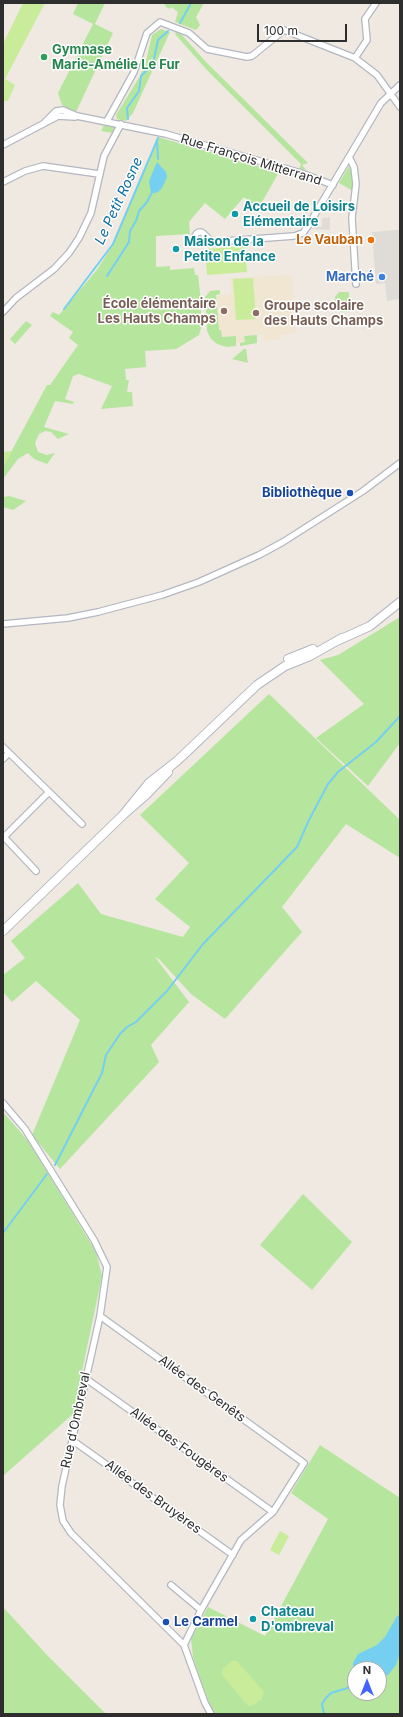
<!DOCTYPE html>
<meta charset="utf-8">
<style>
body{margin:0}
#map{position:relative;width:403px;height:1717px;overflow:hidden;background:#efe9e1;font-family:Inter,sans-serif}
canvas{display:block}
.frame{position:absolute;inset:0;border:4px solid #2e2e2e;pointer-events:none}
.north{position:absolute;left:347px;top:1661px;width:40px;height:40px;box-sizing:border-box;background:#fff;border:1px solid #ababab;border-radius:50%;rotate:0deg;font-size:11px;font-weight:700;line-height:16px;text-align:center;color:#2e2e2e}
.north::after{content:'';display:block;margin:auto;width:14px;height:18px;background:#4264fb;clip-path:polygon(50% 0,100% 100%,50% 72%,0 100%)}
.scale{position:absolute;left:257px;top:24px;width:90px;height:18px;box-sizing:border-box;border:2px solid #2e2e2e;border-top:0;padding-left:5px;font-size:12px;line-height:14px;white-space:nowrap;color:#2e2e2e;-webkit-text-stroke:3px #fff;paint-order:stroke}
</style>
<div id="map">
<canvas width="403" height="1717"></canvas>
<div class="frame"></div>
<div class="north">N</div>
<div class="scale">100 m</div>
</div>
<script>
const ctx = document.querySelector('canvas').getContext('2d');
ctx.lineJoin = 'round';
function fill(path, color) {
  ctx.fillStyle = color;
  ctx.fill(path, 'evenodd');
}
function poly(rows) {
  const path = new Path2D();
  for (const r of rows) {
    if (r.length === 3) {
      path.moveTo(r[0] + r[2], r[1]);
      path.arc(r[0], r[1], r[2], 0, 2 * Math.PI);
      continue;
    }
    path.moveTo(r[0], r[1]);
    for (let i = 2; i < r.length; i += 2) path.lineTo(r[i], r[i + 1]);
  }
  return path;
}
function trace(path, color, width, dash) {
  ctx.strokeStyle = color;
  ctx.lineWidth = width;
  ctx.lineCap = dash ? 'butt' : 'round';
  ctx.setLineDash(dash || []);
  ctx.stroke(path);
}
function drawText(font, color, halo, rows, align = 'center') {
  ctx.font = font + ' Inter,sans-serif';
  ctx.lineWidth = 3;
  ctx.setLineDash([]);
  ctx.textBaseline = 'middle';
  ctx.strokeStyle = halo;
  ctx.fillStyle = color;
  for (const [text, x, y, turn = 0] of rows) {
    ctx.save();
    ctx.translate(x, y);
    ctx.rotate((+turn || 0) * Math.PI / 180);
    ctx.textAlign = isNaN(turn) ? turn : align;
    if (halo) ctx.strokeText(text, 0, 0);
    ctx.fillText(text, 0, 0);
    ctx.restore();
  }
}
fill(poly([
 [292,275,296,333,280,335,281,339,264,341,263,334,244,335,245,342,235,343,234,336,222,336,221,331,219,331,216,296,231,294,230,278]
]), '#f0e6d1');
fill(poly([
 [78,3,105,3,95,24,113,33,76,112,62,105,58,93,93,24,73,14],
 [164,3,204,3,196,17,200,25,196,30,175,22,178,12,171,7,170,9,166,7],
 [161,29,170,32,133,113,126,121,117,119,116,115,140,76,146,61,152,35],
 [176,32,181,34,206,62,308,163,302,165,306,170,299,169,301,164,207,70,175,34],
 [105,123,114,127,113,133,101,131],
 [158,137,279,172,258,209,244,197,225,219,205,203,189,222,190,234,156,236,156,267,170,266,170,270,194,268,195,275,198,275,201,301,201,328,199,335,176,349,145,351,146,367,125,369,126,380,129,380,127,392,132,392,133,406,101,409,112,386,79,374,73,376,65,399,74,402,73,404,55,401,44,427,69,434,58,439,51,432,45,431,39,434,35,443,38,452,47,455,55,453,47,464,34,459,28,453,18,459,3,479,3,467,47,385,50,385,78,345,69,338,73,332,50,316,53,312,59,315,96,271,113,245,119,228],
 [349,166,353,175,353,191,339,183],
 [220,290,220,294,216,295,219,330,221,330,222,337,236,336,236,346,227,347,217,344,211,339,207,331,205,297,210,291],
 [339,292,348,292,349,293,349,312,341,312,337,310,335,297],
 [26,321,32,325,15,344,10,339],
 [257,335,257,343,240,346,240,343,245,342,244,336],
 [244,349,246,349,248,363,232,359],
 [3,495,4,497,9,496,26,501,13,510,3,507],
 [400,617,400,743,368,786,316,738,364,704,320,660,338,655],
 [269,694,400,820,400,858,346,824,282,907,302,932,225,1019,191,994,159,959,155,957,189,1002,151,1045,159,1062,60,1169,32,1135,80,1020,36,981,12,1002,3,992,3,975,25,958,11,941,78,883,101,914,183,937,190,927,155,899,189,863,140,815],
 [3,1112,29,1142,96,1252,102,1276,73,1414,3,1476],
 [303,1194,352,1242,312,1290,260,1245],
 [320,1445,400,1498,400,1714,216,1714,211,1707,202,1684,193,1657,191,1639,208,1607,265,1636,328,1519,291,1493],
 [355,1669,379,1669,379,1693,355,1693],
 [3,1607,46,1654,106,1714,3,1714]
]), '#b6e59e');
fill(poly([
 [23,3,45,3,5,79,15,85,8,101,3,101,3,44],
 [245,246,247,272,207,275,205,249],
 [253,278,256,319,236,320,233,279],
 [12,451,5,463,3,467,3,452],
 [280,1531,289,1536,279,1555,270,1550],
 [232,1661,237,1661,264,1692,262,1699,253,1705,248,1706,222,1675,222,1669]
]), '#c9ec9a');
fill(poly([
 [330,217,330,230,312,229,314,226,322,227,322,218],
 [396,230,399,230,400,242,400,299,387,301,385,283,376,284,372,232]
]), '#dfdcd8');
fill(poly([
 [157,162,166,172,167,177,162,188,158,192,151,194,149,181],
 [400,1615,400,1652,396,1665,388,1675,379,1679,379,1669,355,1669,355,1673,353,1671,353,1663,358,1654,377,1645,385,1637,397,1616]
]), '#75cff0');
trace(poly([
 [180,23,191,3],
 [128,119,127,108,139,91,141,76,150,67,154,59,158,40,168,31],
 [157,142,158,159],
 [107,276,129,242,130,231,136,221,139,211,147,202,151,194],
 [64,309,113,244,158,138],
 [55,1165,102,1073,106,1055,120,1034,127,1027,136,1022,167,991,203,944,297,847,309,820,328,784,338,772,376,742,400,716],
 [3,1233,47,1174],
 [324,1714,322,1704,326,1698,331,1693,351,1687,355,1683]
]), '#75cff0', 2);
const street = poly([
 [355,58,367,40,365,19,376,3],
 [107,121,134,72,147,33,160,22,189,33,207,49,247,57,252,56,284,30,355,58,377,75,400,107],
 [45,122,56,111,63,110,77,116,166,134,301,173,333,185],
 [3,145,58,116,75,117],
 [349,157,354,167,356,184,352,218,356,284],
 [3,182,25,171,43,166,99,174],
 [200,237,5],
 [205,235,212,242,294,236,303,233,308,226,381,103,400,85],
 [3,312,16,298,54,269,69,253,79,238,91,213,104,156,121,124],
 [3,624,68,618,98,612,162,595,199,582,259,555,283,542,363,491,400,463],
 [3,747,82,824],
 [3,759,9,753],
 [4,837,36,871],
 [3,838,49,792],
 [3,1103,25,1129,94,1240,107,1267,100,1316,62,1486,60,1505,63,1521,71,1533,184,1645,205,1703,211,1714],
 [100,1316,304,1463,273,1512,241,1540,201,1610,184,1645],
 [85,1378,273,1512],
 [72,1440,233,1555],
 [171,1585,201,1610]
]);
const secondary = poly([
 [339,640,370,626,400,602],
 [288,659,313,649],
 [123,815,149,783,177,761,257,685,285,666,310,656,342,638],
 [3,931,123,815,146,795,168,772]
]);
trace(street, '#b4b7c1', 8);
trace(secondary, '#b4b7c1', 10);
trace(street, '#fff', 5.5);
trace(secondary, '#fff', 8);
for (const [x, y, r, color] of [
 [44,57,4,"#2e9e5b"],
 [235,214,4,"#0f9aa8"],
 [371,240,4,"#e8710a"],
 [176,249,4,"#0f9aa8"],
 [382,277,4,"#3f7fe0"],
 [224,311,4,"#8d6e63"],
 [256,313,4,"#8d6e63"],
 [350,493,4,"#1a4fb4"],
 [253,1619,4,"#0f9aa8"],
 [166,1622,4,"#1a4fb4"]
]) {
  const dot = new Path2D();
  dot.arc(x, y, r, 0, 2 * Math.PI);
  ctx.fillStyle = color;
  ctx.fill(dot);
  trace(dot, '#fff', 1.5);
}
drawText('bold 13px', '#27864d', '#fff', [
 ["Gymnase",52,50],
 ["Marie-Amélie Le Fur",52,65]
], 'left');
drawText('13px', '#2e2e2e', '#fff', [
 ["Rue François Mitterrand",251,160,17],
 ["Allée des Genêts",202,1389,36],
 ["Rue d'Ombreval",76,1420,-78],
 ["Allée des Fougères",179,1445,36],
 ["Allée des Bruyères",153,1497,36]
]);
drawText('bold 13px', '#0d838f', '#fff', [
 ["Accueil de Loisirs",243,207],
 ["Elémentaire",243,222],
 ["Maison de la",184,242],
 ["Petite Enfance",184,257],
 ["Chateau",261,1612],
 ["D'ombreval",261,1627]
], 'left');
drawText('bold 13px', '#c56008', '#fff', [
 ["Le Vauban",363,240]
], 'right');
drawText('bold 13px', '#366cbe', '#fff', [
 ["Marché",374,277]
], 'right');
drawText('bold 13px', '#785e54', '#fff', [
 ["École élémentaire",216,304],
 ["Les Hauts Champs",216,319],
 ["Groupe scolaire",264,306,"left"],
 ["des Hauts Champs",264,321,"left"]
], 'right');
drawText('bold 13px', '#164399', '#fff', [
 ["Bibliothèque",342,493],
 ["Le Carmel",174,1622,"left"]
], 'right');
drawText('italic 14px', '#0d6fa3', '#fff', [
 ["Le Petit Rosne",119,201,-65]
]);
</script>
